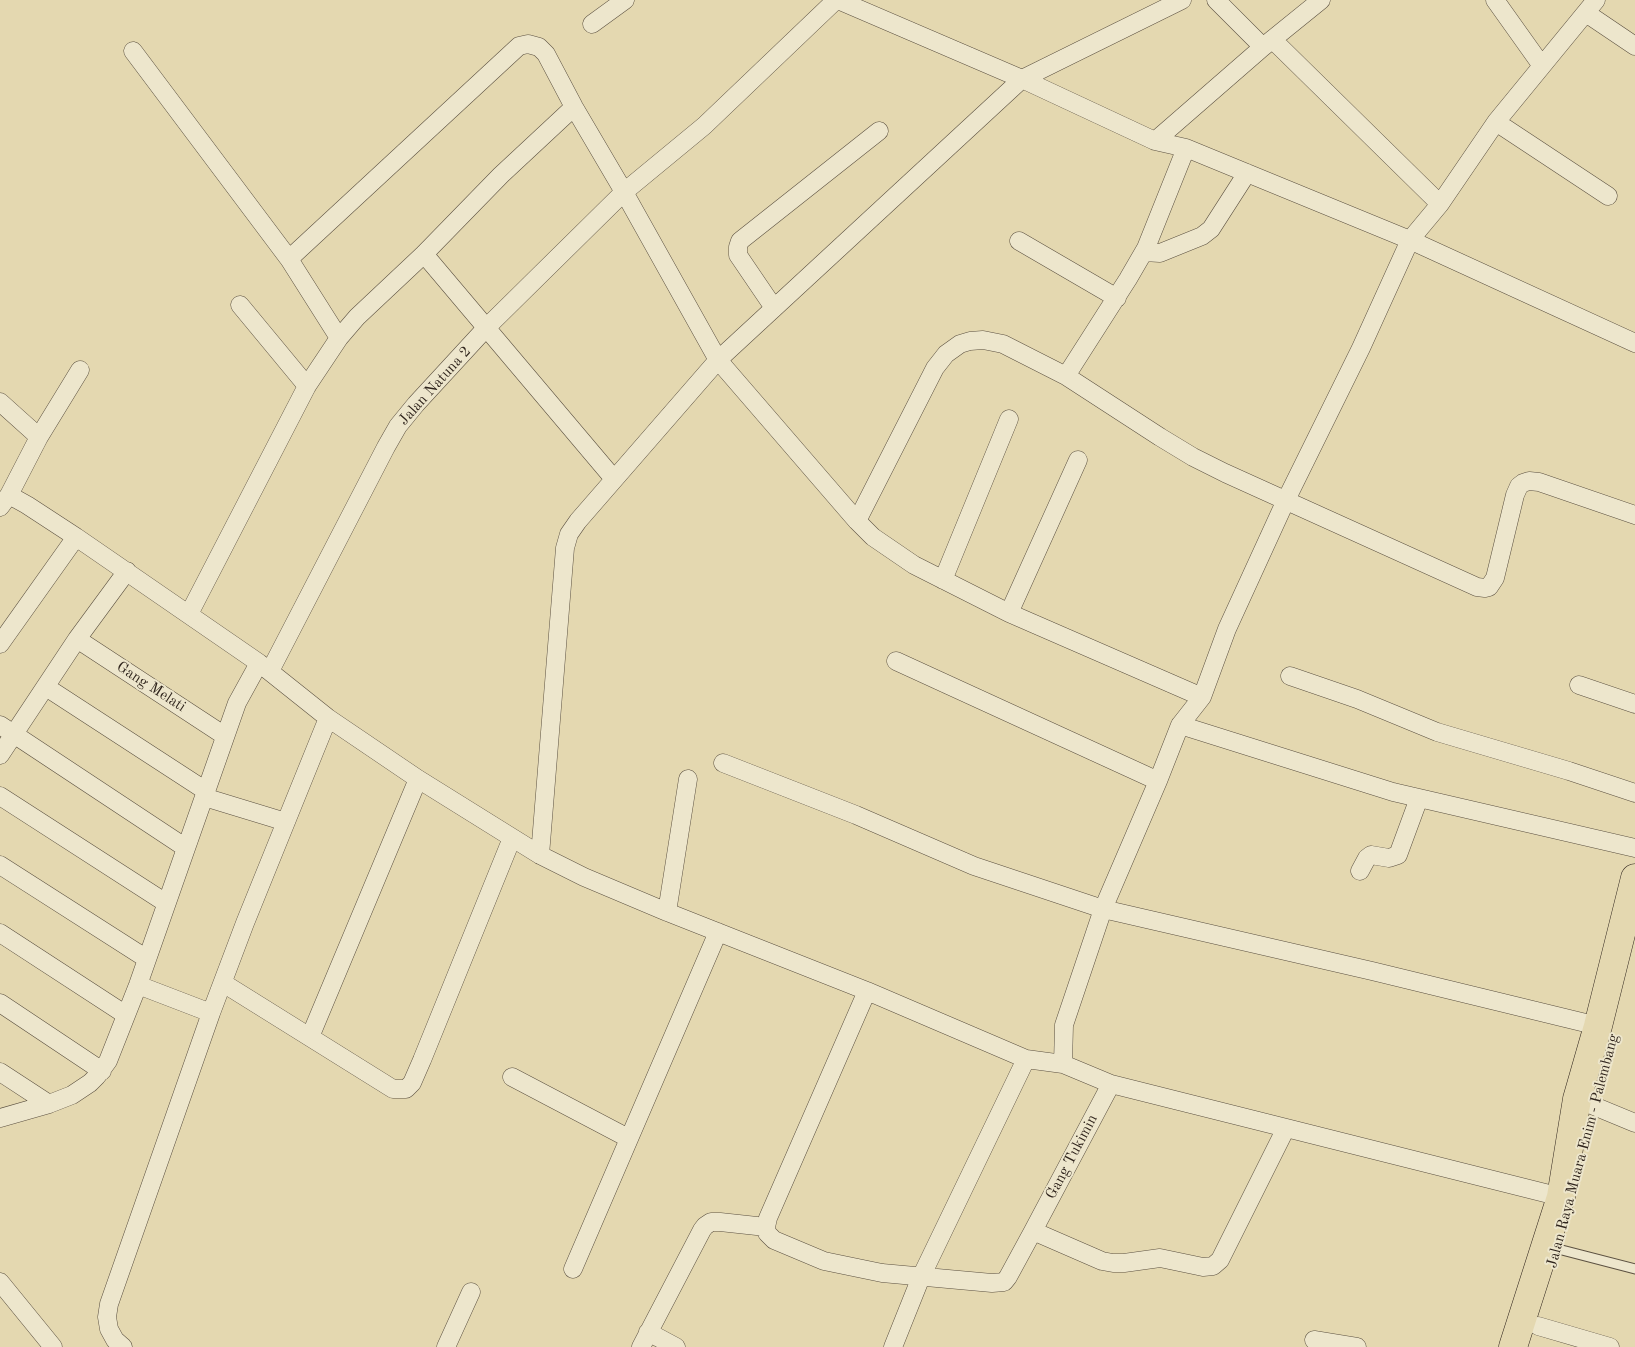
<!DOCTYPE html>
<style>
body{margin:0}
canvas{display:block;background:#e4d8b0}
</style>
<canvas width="1635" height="1347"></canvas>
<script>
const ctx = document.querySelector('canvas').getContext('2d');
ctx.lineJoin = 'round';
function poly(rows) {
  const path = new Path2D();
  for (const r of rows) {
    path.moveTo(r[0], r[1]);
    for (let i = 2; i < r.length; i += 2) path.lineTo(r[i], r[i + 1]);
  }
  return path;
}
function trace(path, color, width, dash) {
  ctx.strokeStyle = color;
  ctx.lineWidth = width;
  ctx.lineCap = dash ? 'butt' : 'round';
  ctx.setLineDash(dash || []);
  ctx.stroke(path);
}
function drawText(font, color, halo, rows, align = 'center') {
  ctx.font = font + ' "Old Standard TT",serif';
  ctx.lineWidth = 4;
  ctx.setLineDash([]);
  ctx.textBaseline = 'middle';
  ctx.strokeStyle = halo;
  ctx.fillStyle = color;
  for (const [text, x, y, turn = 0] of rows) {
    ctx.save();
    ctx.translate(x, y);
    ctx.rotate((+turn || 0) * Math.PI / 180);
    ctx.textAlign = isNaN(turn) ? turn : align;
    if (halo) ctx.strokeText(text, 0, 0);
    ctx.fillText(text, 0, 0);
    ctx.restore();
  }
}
const service = poly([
 [1558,1249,1635,1269]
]);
const minor = poly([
 [838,0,1022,79,1155,141,1186,148,1410,240,1635,343],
 [1216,0,1263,47],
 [1495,0,1542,66],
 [1586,13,1635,46],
 [592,24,625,0],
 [1273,40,1440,204],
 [133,51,289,259,339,338],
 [1496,122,1608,196],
 [1155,141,1263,47,1321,0],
 [1019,241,1117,298],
 [1144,252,1160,253,1202,236,1211,229,1247,173],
 [424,254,614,479],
 [289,259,519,46,528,44,539,47,546,54,574,107,624,192,718,360,857,521,873,537,914,565,1009,613,1202,697],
 [240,305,307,386],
 [774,308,738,255,738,247,740,241,879,131],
 [1066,376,1128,279,1146,248,1186,148],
 [0,402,39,437],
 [9,495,39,437,80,370],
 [0,507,9,495,27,505,76,537,259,663,328,718,418,779,540,855,584,877,667,912,867,991,1026,1059,1063,1064,1111,1084,1561,1197],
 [857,521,935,368,946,354,960,344,970,341,983,340,1003,344,1066,376,1160,437,1193,457,1225,473,1477,587,1485,588,1489,587,1495,578,1515,495,1519,486,1523,483,1529,481,1539,482,1635,515],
 [943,580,1009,419],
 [1009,613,1078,460],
 [189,614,307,386,339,338,357,317,424,254,501,175,574,107],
 [77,639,225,736],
 [0,644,76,537],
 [896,661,1158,781],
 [270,671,386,447,398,426,416,404,486,328,624,192,704,126,836,0],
 [1290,676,1357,699,1437,732,1569,771,1635,793],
 [1579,685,1635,704],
 [46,687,206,791],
 [0,725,186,848],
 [1180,725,1393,792,1635,848],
 [0,755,77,639,127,571],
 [723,763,856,815,974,866,1103,909,1372,971,1598,1026],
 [0,796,166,903],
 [204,797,286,822],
 [540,855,565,548,569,534,578,521,718,360,1022,79,1182,0],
 [0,865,147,959],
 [1360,871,1367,858,1371,855,1389,858,1398,855,1419,798],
 [667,912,688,779],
 [0,933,126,1015],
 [223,983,393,1089,406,1089,412,1083,422,1060,512,838],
 [138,985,211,1013],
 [867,991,768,1218,766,1227,767,1233,774,1240,824,1261,882,1273,992,1283,1004,1282,1008,1277,1033,1231,1111,1084],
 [0,1003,102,1071],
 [310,1037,418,779],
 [1063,1064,1064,1025,1103,909,1158,781,1180,725,1202,697,1227,629,1286,500,1361,348,1410,240,1440,204,1496,122,1596,0],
 [0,1072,49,1104],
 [512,1077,628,1138],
 [1577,1099,1635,1123],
 [0,1118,49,1104,72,1095,90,1083,97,1076,108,1061,138,985,237,703,259,663],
 [1033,1231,1102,1261,1113,1263,1124,1263,1160,1258,1203,1267,1213,1266,1220,1260,1286,1128],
 [573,1269,718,932],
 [0,1282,53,1347],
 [1538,1326,1610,1347],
 [648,1332,676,1347],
 [1314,1340,1357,1347],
 [123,1347,115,1340,109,1329,107,1317,109,1304,211,1013,245,923,328,718],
 [446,1347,471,1292],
 [641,1347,702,1230,705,1226,711,1222,720,1222,766,1227],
 [893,1347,921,1277,1026,1059]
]);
const primary = poly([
 [1513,1347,1561,1197,1577,1099,1598,1026,1635,878]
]);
trace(service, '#5c5141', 11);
trace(minor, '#5c5141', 19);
trace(primary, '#2f241c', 29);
trace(service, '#ede6cc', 9);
trace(minor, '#ede6cc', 18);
trace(primary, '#e4d8b0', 28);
drawText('15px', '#2f241c', '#ede6cc', [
 ["Jalan Natuna 2",435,386,-48],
 ["Gang Melati",151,687,33],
 ["Jalan Raya Muara Enim - Palembang",1583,1151,-75],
 ["Gang Tukimin",1072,1157,-62]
]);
</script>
